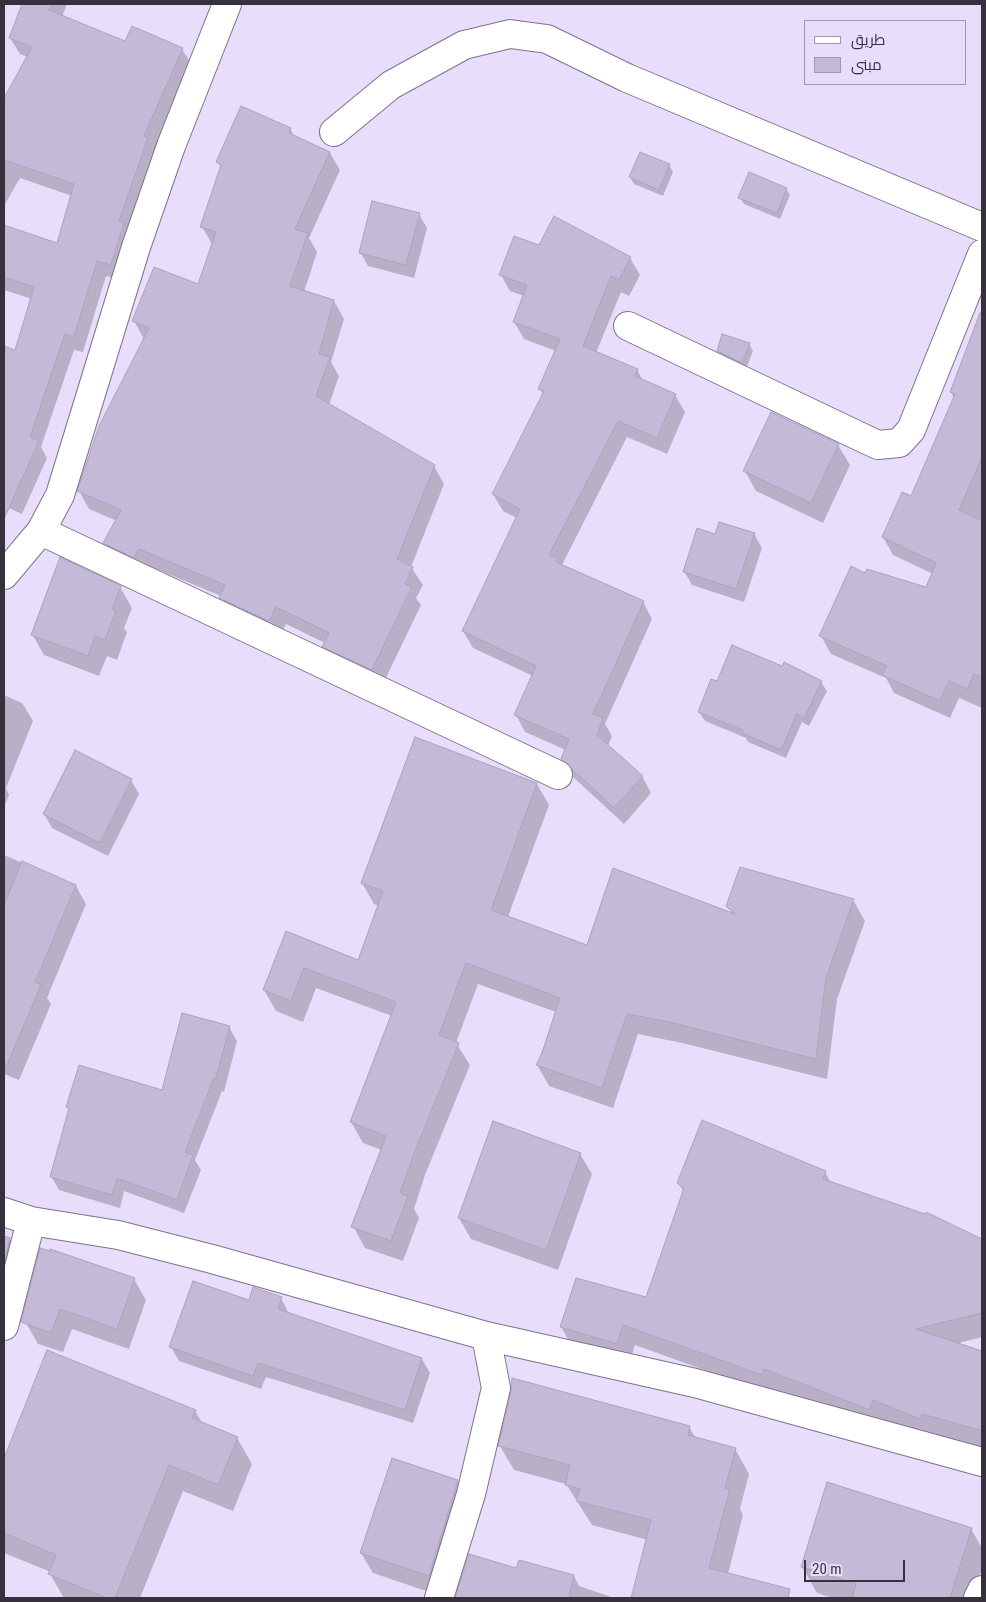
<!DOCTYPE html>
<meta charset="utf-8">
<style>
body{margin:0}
#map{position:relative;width:986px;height:1602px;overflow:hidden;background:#e8ddfb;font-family:"Roboto Condensed",Cairo,sans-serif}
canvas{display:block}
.frame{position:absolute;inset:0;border:5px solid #36313d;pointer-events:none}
.legend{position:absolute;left:804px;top:20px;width:162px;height:65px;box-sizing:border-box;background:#e8ddfb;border:1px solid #a198af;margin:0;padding:6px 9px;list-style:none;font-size:15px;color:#36313d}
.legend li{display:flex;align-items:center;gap:10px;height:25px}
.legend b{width:25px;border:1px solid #a198af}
.scale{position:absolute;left:804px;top:1560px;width:101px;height:22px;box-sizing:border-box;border:2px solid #36313d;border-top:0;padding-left:6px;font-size:15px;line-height:18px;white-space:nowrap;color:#36313d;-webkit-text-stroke:4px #e8ddfb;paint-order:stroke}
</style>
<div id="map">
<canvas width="986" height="1602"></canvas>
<div class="frame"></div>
<ul class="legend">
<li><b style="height:6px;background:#fff"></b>طريق</li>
<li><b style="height:14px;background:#c4b9d7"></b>مبنى</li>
</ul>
<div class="scale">20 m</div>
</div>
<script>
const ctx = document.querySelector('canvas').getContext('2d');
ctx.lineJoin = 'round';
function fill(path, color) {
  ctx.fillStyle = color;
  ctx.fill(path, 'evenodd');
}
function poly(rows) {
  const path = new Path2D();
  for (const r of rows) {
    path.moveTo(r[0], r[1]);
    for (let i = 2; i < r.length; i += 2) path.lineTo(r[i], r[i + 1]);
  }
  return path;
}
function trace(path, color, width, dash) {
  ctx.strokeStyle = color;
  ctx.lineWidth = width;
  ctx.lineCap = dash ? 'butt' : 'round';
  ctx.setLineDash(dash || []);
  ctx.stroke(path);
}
fill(poly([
 [23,4,67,4,62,17,126,42,182,49,192,65,154,151,156,155,120,280,106,276,83,352,74,350,41,447,47,458,22,514,4,506,4,347,16,351,32,299,4,290,4,226,57,244,72,196,20,178,4,206,4,101,28,57,20,54,10,38],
 [290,129,295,137,330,153,340,170,309,238,317,252,304,292,334,301,344,319,331,362,339,376,329,405,434,466,444,484,411,567,423,585,416,598,421,605,382,686,334,664,324,646,325,643,286,624,279,638,231,615,221,596,149,566,145,575,115,560,105,543,117,521,89,509,79,491,144,339,134,321,199,286,212,244,202,227,221,168,218,162],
 [669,165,673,172,663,196,634,184,630,177],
 [786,189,790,195,780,219,744,204,740,198],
 [419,214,427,228,414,278,368,266,360,252],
 [540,247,630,258,640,275,629,296,621,292,596,353,637,370,643,381,675,395,685,412,667,454,627,437,562,565,643,602,652,619,605,724,612,736,608,746,642,776,651,793,624,824,572,776,563,759,566,750,525,732,516,715,533,676,473,648,463,631,517,518,503,511,493,494,543,395,540,389,556,351,524,339,514,322,524,296,510,291,501,275],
 [982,311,982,708,959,698,950,718,894,693,886,678,831,654,821,636,866,575,927,589,933,574,893,555,883,537,911,498,954,398,951,392],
 [749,344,753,351,746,369,722,358,718,351],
 [838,445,850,465,823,523,756,491,745,471],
 [754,534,762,548,744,602,692,585,684,571,716,535],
 [120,587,132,608,124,628,127,632,117,660,107,656,99,676,44,655,32,634],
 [784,664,821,682,827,691,809,726,802,722,786,758,748,742,746,738,705,721,699,712,718,683,783,667],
 [4,695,22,703,33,721,6,788,9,795,4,807],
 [131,780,139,794,108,856,52,828,44,814],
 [537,784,549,805,508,917,587,946,732,914,728,906,853,900,865,921,837,999,827,1079,682,1043,638,1034,613,1108,549,1086,537,1065,556,1012,478,984,456,1043,470,1065,425,1175,414,1209,419,1218,403,1261,365,1248,353,1226,382,1150,363,1143,351,1122,392,1016,316,988,303,1022,276,1011,264,990,287,933,359,961,379,906,374,904,362,883],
 [4,855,76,886,86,904,47,998,51,1004,19,1080,4,1074],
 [229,1027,237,1041,224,1092,222,1091,195,1160,201,1170,184,1213,124,1191,120,1208,59,1190,51,1176,69,1111,67,1107,163,1092],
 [580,1154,592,1174,558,1270,471,1239,459,1218],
 [825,1172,831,1183,926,1216,926,1214,982,1240,982,1337,955,1344,982,1353,982,1449,932,1440,885,1421,882,1430,776,1390,774,1395,635,1345,629,1364,573,1348,561,1327,647,1299,684,1192,678,1183],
 [4,1237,10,1239,18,1253,4,1301],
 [134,1279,146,1300,129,1349,72,1329,63,1352,38,1344,26,1323,29,1298],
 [281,1298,289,1314,422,1359,430,1373,413,1423,266,1377,261,1389,179,1361,171,1347],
 [48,1351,195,1411,203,1424,237,1438,252,1464,233,1511,183,1491,140,1598,64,1598,50,1574,51,1572,4,1553,4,1461],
 [689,1427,696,1439,735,1449,749,1474,740,1509,743,1515,728,1574,767,1584,775,1598,632,1598,648,1540,592,1525,566,1484,514,1470,500,1446],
 [457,1481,469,1502,441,1596,373,1573,361,1553],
 [971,1529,982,1548,982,1568,973,1598,833,1598,817,1593,802,1567],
 [470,1556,517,1569,574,1576,579,1586,614,1598,457,1598]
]), '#0003');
const building = poly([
 [22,4,52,4,49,10,125,41,132,26,183,48,144,136,148,138,119,221,124,223,111,265,97,261,74,337,65,334,30,437,39,441,4,519,4,346,15,350,34,287,4,277,4,225,57,243,74,184,4,160,4,98,32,47,9,38,22,4],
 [241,106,291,128,289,133,330,152,295,229,308,233,290,286,334,300,319,354,330,357,316,396,435,465,397,559,413,567,405,584,412,587,372,670,322,647,329,633,276,607,269,621,219,598,225,585,139,549,134,558,103,543,121,510,77,491,99,426,149,328,132,321,154,267,198,284,216,232,200,227,221,165,216,162,241,106],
 [640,152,670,164,659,190,629,177,640,152],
 [749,172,787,188,777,213,738,198,749,172],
 [372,201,420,213,406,265,359,253,372,201],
 [554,216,631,257,619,280,611,276,583,346,638,369,635,376,676,394,657,438,618,421,549,555,558,559,556,562,644,601,593,714,603,718,597,735,643,776,614,808,561,759,569,739,514,715,536,666,462,631,520,509,492,494,544,391,538,389,560,339,513,322,527,285,499,275,514,236,539,245,554,216],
 [980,313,982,313,982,457,959,510,982,521,982,678,974,674,967,689,949,681,940,701,882,675,887,666,819,636,851,566,865,573,867,569,926,587,936,563,882,537,902,492,911,496,955,394,950,392,980,313],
 [722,334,750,343,742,363,717,351,722,334],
 [771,412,839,444,811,503,743,471,771,412],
 [719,522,755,533,736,589,683,572,697,528,715,534,719,522],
 [60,557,121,586,112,609,116,611,105,640,95,636,88,656,31,635,60,557],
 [732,645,782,666,784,662,822,681,804,718,797,714,781,750,742,733,743,730,698,712,711,679,717,681,732,645],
 [415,737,537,783,491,910,587,945,613,868,735,914,726,906,740,867,854,899,826,978,816,1059,669,1022,627,1014,602,1088,536,1065,542,1053,560,998,466,963,439,1035,459,1043,414,1154,400,1193,408,1196,391,1241,351,1227,386,1136,350,1122,396,1002,304,968,291,1001,263,990,286,931,358,960,383,891,361,883,415,737],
 [75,750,132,779,100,843,43,814,75,750],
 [22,861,76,885,35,982,41,985,4,1072,4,905,22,861],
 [182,1013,230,1026,216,1078,214,1078,185,1152,193,1155,177,1200,117,1178,112,1195,50,1177,69,1108,66,1107,79,1065,162,1090,182,1013],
 [702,1120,826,1171,823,1179,925,1214,926,1212,982,1239,982,1313,916,1329,982,1351,982,1431,922,1414,920,1419,873,1400,870,1410,764,1369,762,1375,623,1325,617,1344,560,1327,576,1278,646,1297,684,1188,677,1183,702,1120],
 [493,1121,581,1153,546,1250,458,1218,493,1121],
 [4,1236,10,1238,4,1264,4,1236],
 [40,1248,50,1251,50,1249,135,1278,117,1329,60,1309,51,1333,21,1322,40,1248],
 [193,1281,249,1300,253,1287,256,1288,282,1297,278,1309,422,1358,405,1410,258,1363,253,1376,169,1347,193,1281],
 [47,1350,196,1410,192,1418,238,1437,218,1485,169,1465,115,1598,107,1598,48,1574,56,1555,4,1533,4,1458,47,1350],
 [512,1378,690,1426,688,1435,736,1448,725,1488,730,1489,709,1568,790,1589,788,1598,631,1598,651,1520,576,1501,580,1489,565,1485,570,1465,498,1446,511,1392,512,1378],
 [392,1458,458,1480,429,1576,360,1553,392,1458],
 [827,1482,972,1528,950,1598,852,1598,856,1584,801,1567,827,1482],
 [469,1554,516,1568,519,1560,574,1575,569,1598,455,1598,469,1554]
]);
fill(building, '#c4b9d7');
trace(building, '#aca2be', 1);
const minor = poly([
 [334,132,391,85,464,45,510,34,547,39,627,78,982,227],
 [628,326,865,439,878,445,899,443,911,430,982,254],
 [41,531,558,775],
 [4,575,41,531,60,495,136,247,171,146,227,4],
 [4,1212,31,1221,118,1235,212,1259,486,1336,695,1383,982,1462],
 [4,1326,31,1221],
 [439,1598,471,1494,496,1388,486,1336],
 [978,1598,982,1590]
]);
trace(minor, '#7d738e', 30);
trace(minor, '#fff', 28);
</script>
